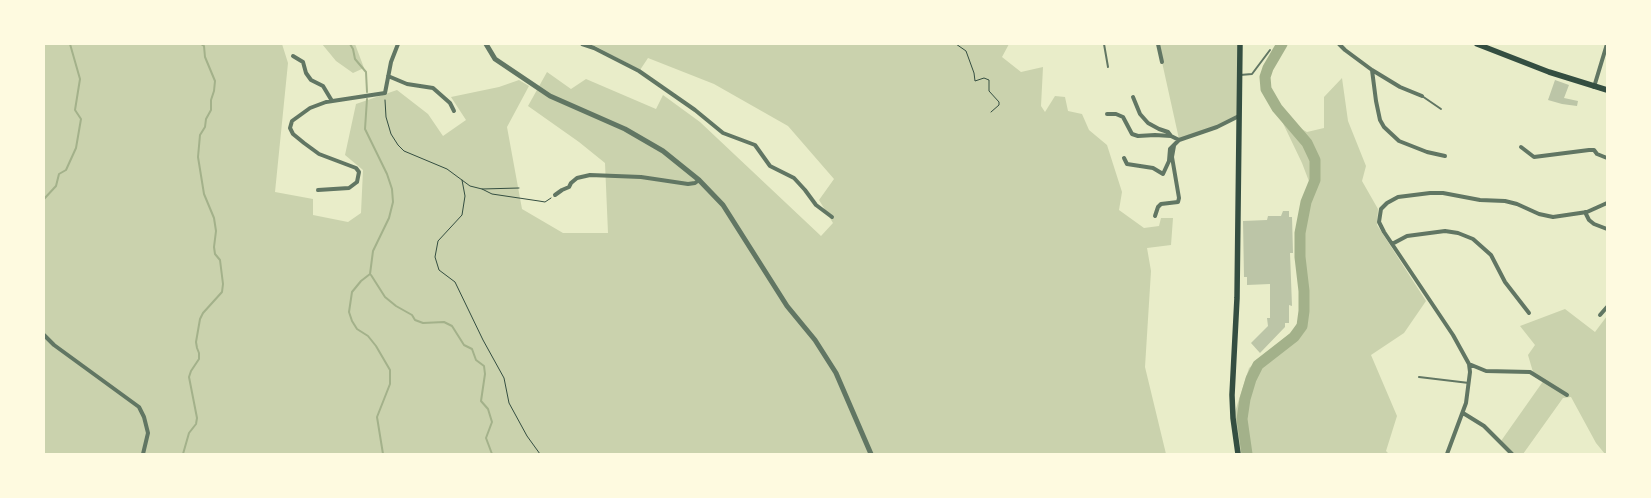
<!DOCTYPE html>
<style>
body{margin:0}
#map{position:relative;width:1651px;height:498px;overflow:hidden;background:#e9edc9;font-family:Signika,sans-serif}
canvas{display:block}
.frame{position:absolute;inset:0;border:45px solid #fefae0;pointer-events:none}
</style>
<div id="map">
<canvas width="1651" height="498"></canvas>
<div class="frame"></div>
</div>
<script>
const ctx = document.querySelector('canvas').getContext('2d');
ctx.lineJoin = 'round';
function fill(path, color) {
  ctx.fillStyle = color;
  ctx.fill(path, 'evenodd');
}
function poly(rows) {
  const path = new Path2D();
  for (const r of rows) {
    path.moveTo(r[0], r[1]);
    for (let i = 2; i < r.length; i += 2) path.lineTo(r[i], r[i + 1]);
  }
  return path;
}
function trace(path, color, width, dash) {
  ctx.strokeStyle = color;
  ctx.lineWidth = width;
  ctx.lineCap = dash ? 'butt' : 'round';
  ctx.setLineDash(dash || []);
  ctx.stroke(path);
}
fill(poly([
 [44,44,282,44,288,63,275,192,313,199,313,215,348,222,361,213,363,170,345,155,356,104,397,90,428,114,443,136,466,120,451,97,499,87,519,80,529,86,507,127,522,209,563,233,608,233,605,163,579,142,528,106,547,72,571,89,586,79,656,109,663,95,700,122,821,236,833,223,819,200,834,179,788,126,714,84,648,58,640,70,595,46,588,44,1009,44,1002,57,1021,72,1043,67,1041,106,1045,112,1055,96,1065,97,1068,111,1082,114,1089,130,1107,145,1122,192,1119,210,1144,228,1159,226,1161,218,1173,218,1171,245,1147,248,1151,271,1145,367,1166,454,44,454],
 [322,44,355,44,364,68,353,73,336,61],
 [1158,44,1240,44,1239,115,1216,126,1179,139],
 [1342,78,1348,121,1366,166,1362,181,1378,209,1377,225,1426,301,1404,333,1371,355,1397,416,1386,451,1389,454,1239,454,1233,418,1249,368,1295,329,1302,309,1297,258,1299,216,1310,184,1302,163,1280,117,1307,132,1324,128,1324,97],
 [1565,309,1595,332,1607,316,1607,454,1605,454,1596,443,1571,397,1563,398,1523,454,1513,454,1501,441,1544,380,1533,372,1528,355,1535,345,1520,326]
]), '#cad2ad');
trace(poly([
 [350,44,353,49,355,59,366,72,367,92],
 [367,99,365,129,387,174,392,189,393,202,389,218,373,251,370,274,361,281,352,292,349,312,352,321,357,329,368,336,376,346,390,370,390,384,377,417,383,454],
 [44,199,56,186,59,174,66,170,76,148,81,119,75,110,80,79,70,44],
 [371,275,385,297,396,306,412,315,415,320,423,323,444,322,452,326,464,345,472,349,476,360,484,366,485,374,481,401,488,409,492,422,486,438,492,454],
 [183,454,189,433,196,424,197,418,189,377,191,371,199,359,199,353,197,348,196,342,200,319,203,313,222,292,223,284,220,260,215,254,214,247,216,231,214,218,204,194,198,157,200,135,205,127,206,119,211,110,211,100,214,91,215,81,205,57,204,46,201,44]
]), '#a3b18a', 2);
trace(poly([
 [1247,454,1242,419,1245,399,1251,379,1258,365,1294,337,1302,326,1304,311,1304,291,1300,257,1300,233,1306,202,1315,180,1315,160,1307,143,1277,108,1266,89,1265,77,1268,68,1282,44]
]), '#a3b18a', 11);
fill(poly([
 [1555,80,1569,85,1564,98,1578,101,1577,106,1562,104,1548,100],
 [1283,211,1289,211,1289,217,1292,217,1293,253,1290,253,1292,306,1289,305,1289,323,1285,323,1285,327,1260,353,1251,343,1268,326,1267,318,1270,318,1270,284,1247,285,1247,277,1244,277,1243,221,1267,220,1268,216,1281,216]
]), '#bcc5a7');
trace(poly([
 [956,44,966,51,974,73,975,81,984,78,989,80,989,91,999,102,999,105,991,112],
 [385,100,386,117,391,134,398,145,404,151,447,169,470,186,482,189,519,188],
 [462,180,465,196,462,215,438,241,435,257,439,270,455,282,483,340,504,378,509,403,527,436,540,454],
 [482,189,492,194,539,201,545,202,551,198]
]), '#344e41', 1);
trace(poly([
 [1104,44,1108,67],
 [1240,75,1252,74,1270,50],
 [1422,96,1441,109],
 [1419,377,1469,383]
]), '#617663', 2);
trace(poly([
 [582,44,594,48,639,71,695,110,723,133,755,145,770,166,794,178,805,190,816,205,832,217],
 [1158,44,1162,62],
 [1339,44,1345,50,1372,70,1400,87,1422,96],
 [293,56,303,62,306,73,311,80,323,86,332,101],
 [1372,70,1376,101,1380,120,1384,127,1399,141,1427,152,1445,156],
 [388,76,407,84,433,88,450,103,454,111],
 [1594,87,1607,44],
 [1133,97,1140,114,1148,123,1159,129,1168,132,1171,136],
 [1107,114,1116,114,1123,117,1132,134,1138,136,1155,135,1171,136,1179,140],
 [1521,147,1534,157,1589,150,1594,150,1597,154,1607,158],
 [1124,158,1127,164,1153,168,1163,174,1169,161,1170,149,1179,140,1217,127,1239,116],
 [318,190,349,188,357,182,359,172,356,168,319,154,304,143,293,134,290,128,292,121,310,108,326,102,385,93,391,62,398,44],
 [555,195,562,190,569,187,571,183,577,178,590,175,641,177,688,184,695,183,699,180],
 [1585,212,1589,220,1594,224,1607,229],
 [1155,216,1158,207,1161,204,1178,202,1179,198,1172,157,1174,146],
 [1392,244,1407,236,1445,231,1458,233,1473,239,1491,255,1505,282,1529,313],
 [1600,315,1607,307],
 [44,335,54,345,139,407,144,417,148,433,143,454],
 [1469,364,1486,371,1530,372,1567,395],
 [1463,413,1484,426,1512,454],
 [1447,454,1466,403,1470,372,1469,364,1453,335,1384,232,1379,222,1381,209,1387,203,1398,197,1430,193,1443,193,1480,200,1505,201,1517,204,1539,214,1553,217,1587,212,1607,203]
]), '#617663', 4);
trace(poly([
 [486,44,495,59,550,96,625,129,663,151,699,180,723,205,787,306,815,340,836,373,871,454]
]), '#617663', 5);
trace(poly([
 [1477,44,1549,72,1607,90],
 [1238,454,1233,418,1232,395,1237,298,1240,44]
]), '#344e41', 5.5);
</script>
